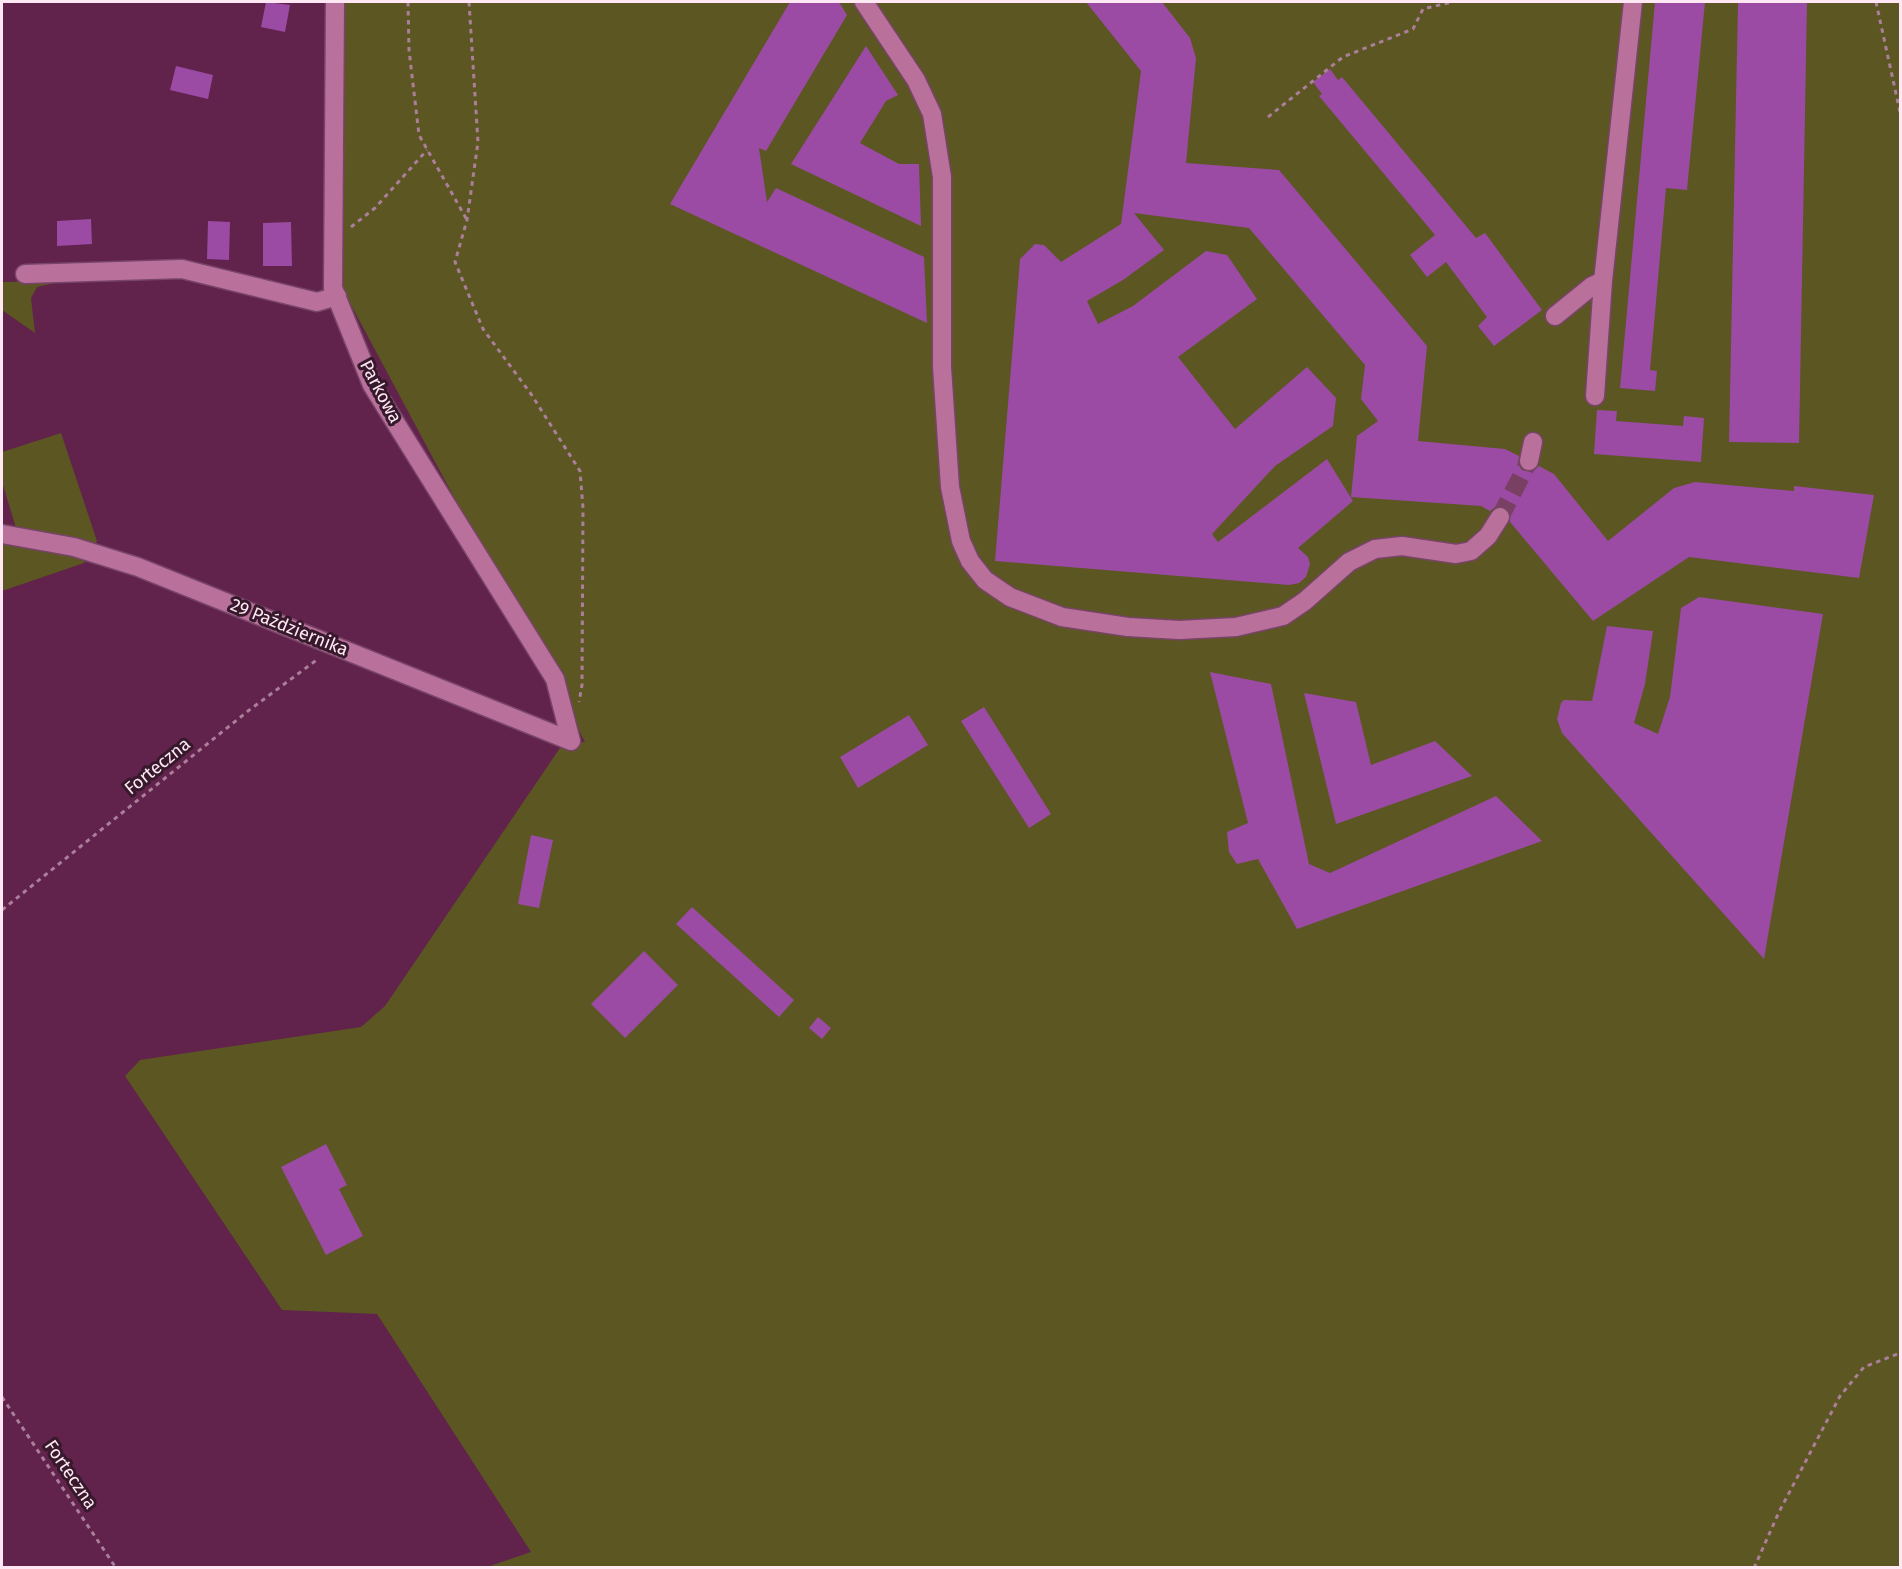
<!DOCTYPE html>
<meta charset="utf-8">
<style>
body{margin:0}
#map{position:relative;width:1902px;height:1569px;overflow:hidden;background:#61224b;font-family:"Fira Sans",sans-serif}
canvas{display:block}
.frame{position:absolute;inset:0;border:3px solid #ffe7f4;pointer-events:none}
</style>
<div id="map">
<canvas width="1902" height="1569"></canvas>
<div class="frame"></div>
</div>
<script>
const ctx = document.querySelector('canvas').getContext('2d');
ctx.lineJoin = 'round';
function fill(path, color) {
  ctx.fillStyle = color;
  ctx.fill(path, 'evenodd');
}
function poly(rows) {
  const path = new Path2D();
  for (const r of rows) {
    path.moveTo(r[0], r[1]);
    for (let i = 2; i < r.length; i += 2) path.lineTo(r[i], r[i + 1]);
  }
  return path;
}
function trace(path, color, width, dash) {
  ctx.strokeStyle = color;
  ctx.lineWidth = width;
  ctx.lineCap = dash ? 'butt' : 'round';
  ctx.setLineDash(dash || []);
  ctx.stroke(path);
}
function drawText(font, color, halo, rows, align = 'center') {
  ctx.font = font + ' "Fira Sans",sans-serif';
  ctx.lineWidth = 6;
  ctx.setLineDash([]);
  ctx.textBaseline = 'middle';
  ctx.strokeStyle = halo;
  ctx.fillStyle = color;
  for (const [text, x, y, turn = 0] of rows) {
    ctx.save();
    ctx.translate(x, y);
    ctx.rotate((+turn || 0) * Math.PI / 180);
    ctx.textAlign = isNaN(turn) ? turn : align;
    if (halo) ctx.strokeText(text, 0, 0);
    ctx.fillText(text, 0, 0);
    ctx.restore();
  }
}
fill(poly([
 [345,2,1900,2,1900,1567,487,1567,531,1552,377,1314,282,1310,125,1076,140,1060,361,1027,385,1006,564,742,585,742,343,290],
 [63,281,37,287,31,298,35,333,2,310,2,282],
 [61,433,97,541,84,563,2,591,2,525,16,528,2,482,2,452]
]), '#5b5622');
fill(poly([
 [266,2,290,5,285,32,261,27],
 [790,2,839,2,847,15,766,151,759,148,767,202,776,188,924,257,927,323,670,204],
 [1086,2,1162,2,1190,38,1196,58,1186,163,1279,170,1427,346,1418,441,1505,449,1519,456,1518,464,1522,470,1532,472,1539,466,1554,474,1608,541,1674,488,1695,482,1794,491,1794,486,1874,495,1859,578,1689,557,1593,621,1510,522,1510,512,1505,507,1495,507,1490,511,1481,506,1351,497,1357,436,1378,421,1361,399,1365,365,1249,228,1134,213,1164,250,1123,280,1087,301,1098,324,1133,306,1206,251,1227,255,1257,299,1178,357,1235,429,1307,367,1336,398,1333,426,1275,466,1212,534,1218,542,1327,459,1353,501,1298,548,1308,557,1310,564,1306,577,1299,583,1289,585,995,561,1020,259,1035,244,1044,245,1061,262,1121,224,1141,71],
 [1655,2,1705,2,1687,190,1666,188,1650,370,1657,371,1655,391,1620,388],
 [1738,2,1807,2,1799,443,1729,442],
 [866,46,898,95,886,101,860,143,899,164,919,164,921,226,791,164],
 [176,66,213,75,208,99,170,90],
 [1330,69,1338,80,1342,77,1476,238,1485,233,1542,310,1494,346,1478,326,1487,317,1446,262,1427,277,1410,255,1435,235,1319,96,1322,94,1313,82],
 [91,219,92,244,57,246,57,221],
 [208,221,230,222,229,260,207,259],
 [291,222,292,266,263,266,263,223],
 [1597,410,1617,411,1616,421,1683,426,1684,416,1704,418,1701,462,1594,454],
 [1699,597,1823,614,1764,959,1562,733,1557,719,1561,703,1564,700,1592,701,1607,626,1653,631,1645,684,1634,723,1658,734,1670,697,1681,608],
 [1210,672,1271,684,1309,864,1330,873,1496,796,1542,841,1297,929,1258,859,1237,864,1229,852,1227,832,1248,823],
 [1304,693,1356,702,1371,765,1435,741,1472,776,1336,824],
 [984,707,1051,814,1029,828,961,721],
 [909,715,928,745,858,788,840,757],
 [531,835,553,840,539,908,518,904],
 [692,907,794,1000,779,1017,676,924],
 [644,951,678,985,625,1038,591,1004],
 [818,1017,831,1028,822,1039,809,1028],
 [326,1144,347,1185,339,1189,363,1236,326,1255,281,1167]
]), '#9b4ba3');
trace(poly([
 [1500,517,1529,461]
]), '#794064', 18, [18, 9]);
const minor = poly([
 [335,2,333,288,372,385,555,679,571,741],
 [864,2,916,80,932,114,942,177,942,367,950,487,961,541,970,561,985,580,1010,597,1062,617,1128,627,1179,630,1236,627,1283,616,1305,601,1349,562,1375,549,1402,546,1456,554,1471,551,1488,536,1500,517],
 [25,274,182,269,317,302,337,296],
 [1555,316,1592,286,1603,281],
 [1595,396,1603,281,1633,2],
 [1529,461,1533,442],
 [2,534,74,547,138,567,571,741]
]);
trace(minor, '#784468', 21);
trace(poly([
 [408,2,409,50,419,135,467,220],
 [469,2,478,142,467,220,455,262,483,329,531,394,580,471,583,508,582,685,579,702],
 [1876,2,1900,112],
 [1268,117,1343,57,1413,29,1423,9,1452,2],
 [351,227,375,208,427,150],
 [2,910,248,711,318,659],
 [2,1397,116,1568],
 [1754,1568,1779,1512,1840,1396,1864,1367,1900,1353]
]), '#ab7f9a', 3, [4.5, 4.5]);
trace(minor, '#b9719c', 18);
drawText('18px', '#ffe7f4', '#36192b', [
 ["Parkowa",380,392,62],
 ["29 Października",289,628,22],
 ["Forteczna",158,767,-39],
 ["Forteczna",70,1475,56]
]);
</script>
